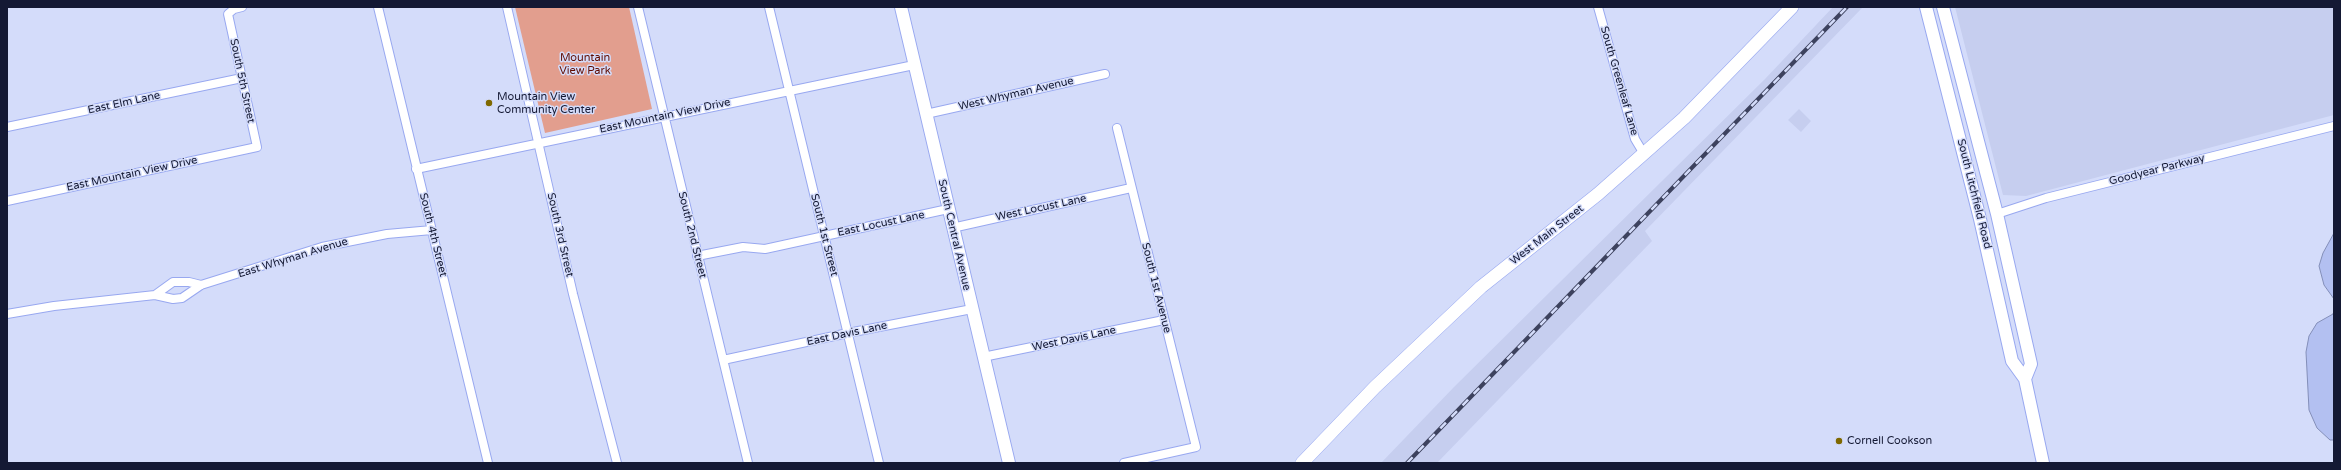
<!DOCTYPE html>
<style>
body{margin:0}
#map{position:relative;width:2341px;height:470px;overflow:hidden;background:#d4dcfa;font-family:"Varela Round",sans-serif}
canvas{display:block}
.frame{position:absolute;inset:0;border:8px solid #141934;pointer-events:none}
</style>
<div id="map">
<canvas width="2341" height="470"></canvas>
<div class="frame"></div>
</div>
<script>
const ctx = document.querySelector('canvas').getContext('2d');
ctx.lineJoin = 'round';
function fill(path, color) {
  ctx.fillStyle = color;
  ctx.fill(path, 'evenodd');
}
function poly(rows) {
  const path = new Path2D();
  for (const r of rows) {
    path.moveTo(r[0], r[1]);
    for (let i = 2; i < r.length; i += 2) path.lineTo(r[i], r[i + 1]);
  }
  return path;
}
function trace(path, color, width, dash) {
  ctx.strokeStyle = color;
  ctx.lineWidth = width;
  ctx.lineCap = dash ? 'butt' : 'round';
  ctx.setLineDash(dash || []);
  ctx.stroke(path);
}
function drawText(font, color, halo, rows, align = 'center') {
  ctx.font = font + ' "Varela Round",sans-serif';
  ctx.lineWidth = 3;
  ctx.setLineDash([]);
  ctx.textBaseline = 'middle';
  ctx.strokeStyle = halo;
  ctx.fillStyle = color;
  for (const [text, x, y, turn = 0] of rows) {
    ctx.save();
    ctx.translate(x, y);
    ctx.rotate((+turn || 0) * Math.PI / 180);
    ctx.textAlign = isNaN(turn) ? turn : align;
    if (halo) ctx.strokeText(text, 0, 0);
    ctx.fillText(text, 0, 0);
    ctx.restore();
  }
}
fill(poly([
 [1833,7,1863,7,1645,231,1652,241,1437,463,1381,463,1454,387,1765,79],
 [1955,7,2334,7,2334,115,2026,196,2003,195],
 [1799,109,1811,121,1801,132,1788,120]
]), '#c6ceef');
fill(poly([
 [515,7,629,7,652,109,545,133]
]), '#e29e8e');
const water = poly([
 [2334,233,2334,299,2324,285,2319,266,2323,253,2334,233],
 [2334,311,2334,440,2330,440,2317,428,2309,410,2306,352,2309,336,2317,323,2333,314,2334,311]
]);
fill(water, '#b3c0f1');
trace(water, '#838eb8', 1);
const street = poly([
 [378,7,488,463],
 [507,7,573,294,617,463],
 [638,7,748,463],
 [769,7,879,463],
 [1598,7,1635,139,1644,154],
 [926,114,1105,74],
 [7,127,242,78],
 [1117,128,1196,447,1124,463],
 [416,169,914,65],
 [7,201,257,147,228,14,234,9,242,7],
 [1997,214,2046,198,2334,126],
 [952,228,1131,188],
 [697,256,743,247,765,249,948,209],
 [155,295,173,282,189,282,201,285],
 [7,314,54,306,155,295,173,299,182,298,201,285,322,247,387,234,432,230],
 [983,357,1164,320],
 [723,360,848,333,972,309]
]);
const secondary = poly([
 [901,7,1009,463],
 [1926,7,1980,219,2012,361,2025,379,2043,463],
 [1943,7,1997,214,2031,364,2025,379]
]);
const primary = poly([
 [1302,463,1375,387,1481,287,1598,194,1684,118,1792,7]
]);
trace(street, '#98a8f0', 10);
trace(secondary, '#98a8f0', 14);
trace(primary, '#98a8f0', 14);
trace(street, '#fff', 8);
trace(secondary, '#fff', 12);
trace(primary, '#fff', 13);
const rail = poly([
 [1407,463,1847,7]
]);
trace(rail, '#3d425e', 4);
trace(rail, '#d4dcfa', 2.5, [8]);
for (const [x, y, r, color] of [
 [489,103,4,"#7f6800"],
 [1839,441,4,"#7f6800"]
]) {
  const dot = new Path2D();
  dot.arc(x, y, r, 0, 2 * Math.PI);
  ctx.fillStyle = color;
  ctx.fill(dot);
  trace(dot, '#d4dcfa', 1.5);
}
drawText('11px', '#600c00', '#d4dcfa', [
 ["Mountain",585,58],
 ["View Park",585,71]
]);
drawText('11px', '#141934', '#d4dcfa', [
 ["South 5th Street",242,81,78],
 ["South Greenleaf Lane",1619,81,74],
 ["West Whyman Avenue",1016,94,-13],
 ["East Elm Lane",124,103,-12],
 ["East Mountain View Drive",665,116,-12],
 ["Goodyear Parkway",2157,170,-14],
 ["East Mountain View Drive",132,174,-12],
 ["South Litchfield Road",1974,194,76],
 ["West Locust Lane",1041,208,-12],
 ["East Locust Lane",881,224,-12],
 ["South 4th Street",433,235,76],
 ["South 3rd Street",560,235,77],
 ["South 2nd Street",692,235,76],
 ["South 1st Street",824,235,76],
 ["South Central Avenue",954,235,77],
 ["West Main Street",1547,235,-38],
 ["East Whyman Avenue",293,258,-17],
 ["South 1st Avenue",1156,288,76],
 ["East Davis Lane",847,334,-12],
 ["West Davis Lane",1074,339,-12]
]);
drawText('11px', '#141934', '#d4dcfa', [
 ["Mountain View",497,97],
 ["Community Center",497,110],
 ["Cornell Cookson",1847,441]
], 'left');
</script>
